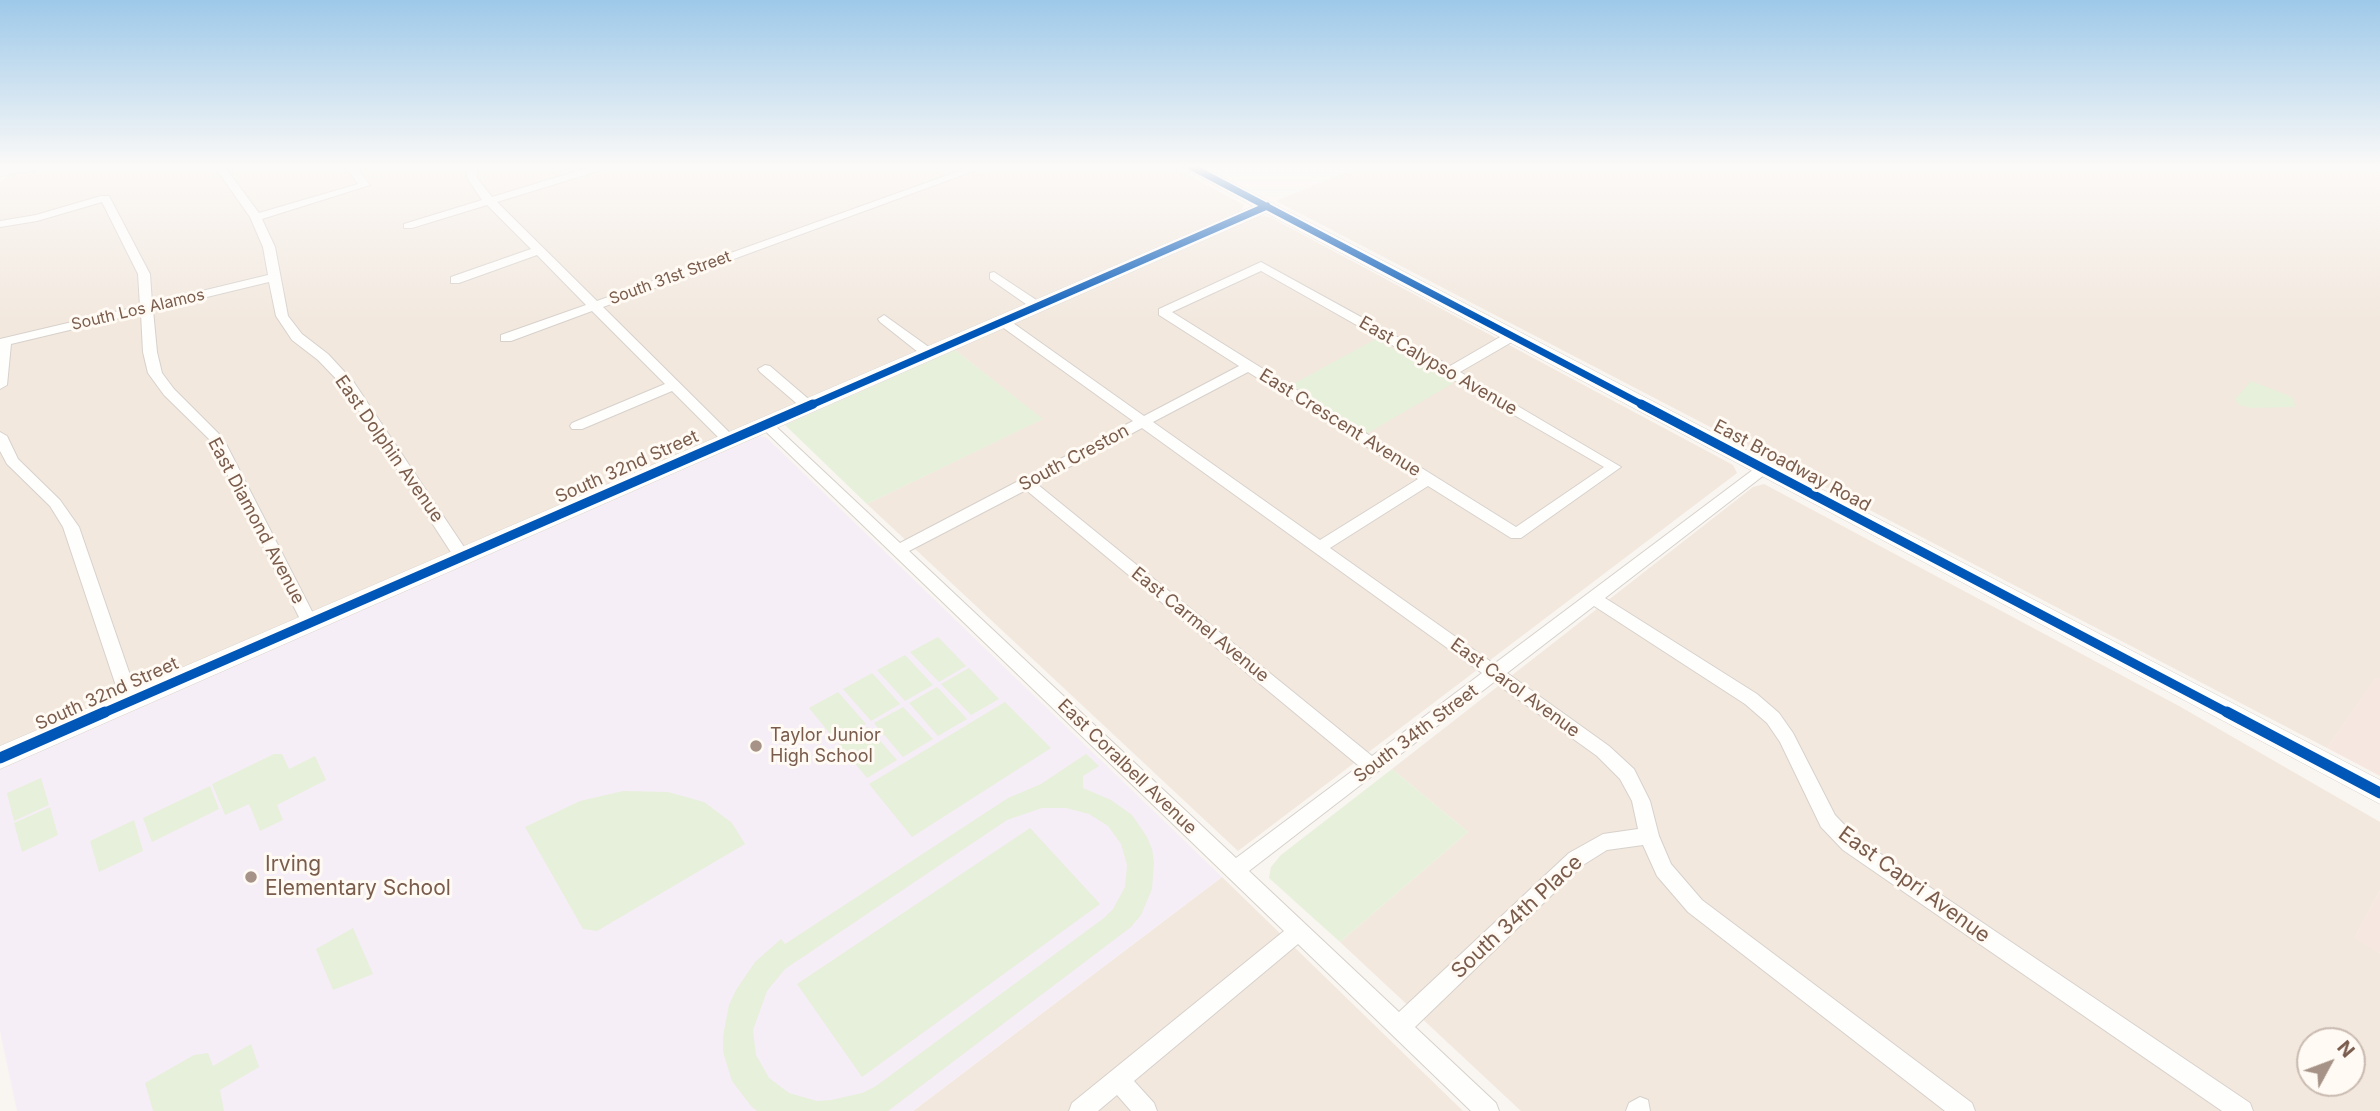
<!DOCTYPE html>
<style>
body{margin:0}
#map{position:relative;width:2380px;height:1111px;overflow:hidden;background:#f9f5f0;font-family:Inter,sans-serif}
canvas{display:block}
.north{position:absolute;left:2296px;top:1027px;width:70px;height:70px;box-sizing:border-box;background:#fffaf3;border:2px solid #cabbb1;border-radius:50%;rotate:49deg;font-size:19px;font-weight:700;line-height:28px;text-align:center;color:#7a5c4d}
.north::after{content:'';display:block;margin:auto;width:24px;height:32px;background:#a69286;clip-path:polygon(50% 0,100% 100%,50% 72%,0 100%)}
</style>
<div id="map">
<canvas width="2380" height="1111"></canvas>
<div class="north">N</div>
</div>
<script>
const ctx = document.querySelector('canvas').getContext('2d');
ctx.lineJoin = 'round';
function fill(path, color) {
  ctx.fillStyle = color;
  ctx.fill(path, 'evenodd');
}
function poly(rows) {
  const path = new Path2D();
  for (const r of rows) {
    path.moveTo(r[0], r[1]);
    for (let i = 2; i < r.length; i += 2) path.lineTo(r[i], r[i + 1]);
  }
  return path;
}
function trace(path, color, width, dash) {
  ctx.strokeStyle = color;
  ctx.lineWidth = width;
  ctx.lineCap = dash ? 'butt' : 'round';
  ctx.setLineDash(dash || []);
  ctx.stroke(path);
}
function drawText(font, color, halo, rows, align = 'center') {
  ctx.font = font + ' Inter,sans-serif';
  ctx.lineWidth = 6;
  ctx.setLineDash([]);
  ctx.textBaseline = 'middle';
  ctx.strokeStyle = halo;
  ctx.fillStyle = color;
  for (const [text, x, y, turn = 0] of rows) {
    ctx.save();
    ctx.translate(x, y);
    ctx.rotate((+turn || 0) * Math.PI / 180);
    ctx.textAlign = isNaN(turn) ? turn : align;
    if (halo) ctx.strokeText(text, 0, 0);
    ctx.fillText(text, 0, 0);
    ctx.restore();
  }
}
fill(poly([
 [15,166,1172,166,1244,205,1242,210,0,746,0,183],
 [1360,166,2380,166,2380,679,2376,678,2327,748,1276,201],
 [1260,216,1270,217,1733,465,1737,473,1238,851,867,504,1042,419,955,350],
 [1764,484,2179,706,2380,822,2380,890,2355,937,2380,953,2380,1111,1521,1111,1340,942,1468,832,1392,769,1753,487],
 [2310,1041,2352,1041,2352,1083,2310,1083],
 [1222,877,1463,1111,913,1111]
]), '#f2e8de');
fill(poly([
 [2376,677,2380,679,2380,776,2327,748],
 [2380,890,2380,953,2354,938]
]), '#f6e8e1');
fill(poly([
 [760,436,767,438,1222,877,913,1111,17,1111,0,1031,0,768]
]), '#f6eef6');
fill(poly([
 [1376,339,1453,383,1368,433,1291,385],
 [955,350,1043,419,867,504,785,425],
 [2251,381,2292,397,2296,407,2251,408,2239,405,2235,399],
 [938,637,966,666,939,682,910,652],
 [905,655,933,685,905,701,877,670],
 [969,668,999,699,971,715,941,684],
 [872,673,900,704,871,721,843,689],
 [937,687,967,719,938,736,909,703],
 [838,692,866,724,836,741,809,708],
 [1005,702,1051,748,912,837,869,784],
 [903,707,933,739,903,757,874,723],
 [868,727,897,760,867,778,839,744],
 [274,754,282,754,289,769,315,756,326,780,277,805,283,820,260,831,249,804,225,815,212,784],
 [1086,754,1099,766,1083,776,1083,788,1111,800,1132,815,1147,837,1152,849,1154,862,1152,889,1141,915,1131,927,888,1111,757,1111,751,1106,732,1081,723,1052,723,1036,729,1005,736,990,755,962,781,939,785,944,1008,798,1041,784],
 [1042,808,1066,808,1089,814,1108,826,1121,844,1127,865,1125,887,1113,909,1104,918,876,1086,862,1093,831,1100,817,1101,789,1093,769,1078,756,1055,753,1030,767,991,785,969,1007,820],
 [1392,769,1468,832,1340,942,1269,878,1271,867,1281,855],
 [41,778,49,805,14,821,7,793],
 [210,786,219,809,152,842,143,818],
 [623,791,668,792,704,802,732,823,745,844,597,931,583,929,525,827,580,801],
 [50,807,58,835,22,852,14,823],
 [134,820,143,851,99,872,90,841],
 [1030,828,1100,904,862,1077,797,984],
 [353,928,373,974,333,990,316,949],
 [251,1044,259,1067,220,1090,224,1111,153,1111,145,1083,194,1055,208,1053,213,1066]
]), '#e7f0db');
const street = poly([
 [25,166,51,166,46,169,0,175,0,169,25,166],
 [214,166,224,166,259,213,358,184,345,166,355,166,370,185,262,219,275,247,288,316,302,334,328,354,353,381,470,556,468,560,456,560,343,386,318,360,292,340,276,316,269,282,153,310,157,352,162,373,174,389,223,438,318,623,316,627,310,629,304,627,302,623,210,440,164,395,148,373,143,352,141,313,11,344,7,385,0,389,0,339,140,306,138,274,102,202,37,221,0,227,0,221,36,215,101,196,109,196,150,274,152,303,268,275,263,247,250,217,214,166],
 [467,166,477,166,477,178,492,197,594,166,609,166,608,168,497,202,597,301,973,166,987,166,603,307,734,437,736,440,734,443,729,444,724,443,672,391,582,429,572,429,570,426,572,423,665,384,592,311,511,341,501,341,501,335,586,305,537,255,459,283,451,283,451,277,531,249,487,205,412,228,404,228,404,224,482,200,467,178,467,166],
 [1261,262,1450,366,1507,333,1517,333,1517,339,1460,372,1621,467,1521,538,1511,538,1428,486,1330,548,1494,664,1758,466,1768,466,1770,469,1768,472,1605,598,1757,694,1779,713,1793,733,1835,815,1857,838,2250,1103,2253,1111,2222,1111,1843,850,1821,827,1780,742,1767,723,1745,704,1594,606,1507,673,1609,746,1634,769,1650,801,1659,836,1671,864,1702,900,1972,1103,1975,1111,1945,1111,1688,912,1657,876,1643,845,1607,850,1583,865,1415,1027,1496,1103,1499,1111,1471,1111,1298,944,1134,1081,1154,1103,1157,1111,1131,1111,1117,1095,1098,1111,1069,1111,1072,1103,1284,931,758,424,765,420,770,421,900,543,1133,421,998,324,998,318,1006,318,1144,416,1239,366,1159,315,1159,309,1261,262],
 [1261,271,1445,375,1604,467,1516,527,1172,312,1261,271],
 [1248,372,1418,479,1320,540,1153,422,1248,372],
 [1142,428,1482,673,1372,756,1037,484,1142,428],
 [1026,490,1359,766,1236,858,909,551,1026,490],
 [1494,682,1597,756,1620,779,1632,801,1638,829,1603,834,1569,853,1399,1012,1249,871,1494,682],
 [994,272,1041,303,1041,309,1033,309,990,279,990,273,994,272],
 [884,315,933,350,933,356,923,356,880,322,878,319,884,315],
 [765,365,770,366,812,402,814,405,812,408,802,408,760,372,758,369,765,365],
 [0,432,7,436,18,459,60,500,79,527,139,701,136,706,130,708,124,706,121,701,63,527,50,506,7,464,0,451,0,432],
 [1640,1097,1648,1100,1650,1111,1626,1111,1629,1103,1640,1097]
]);
const secondary = poly([
 [0,166,13,166,6,175,0,177,0,166],
 [1183,166,1201,166,2380,780,2380,804,1266,213,0,769,0,746,1253,206,1185,169,1183,166]
]);
trace(street, '#d7d1cb', 2);
trace(secondary, '#d9d2cb', 1);
fill(street, '#fefefd');
fill(secondary, '#fefefd');
trace(poly([
 [1190,166,1645,406],
 [809,406,1267,206]
]), '#0057b8', 7);
trace(poly([
 [1641,404,2230,714],
 [101,714,813,404]
]), '#0057b8', 9);
trace(poly([
 [2227,712,2380,793],
 [0,758,105,712]
]), '#0057b8', 11);
const sky = ctx.createLinearGradient(0, 0, 0, 321);
sky.addColorStop(0, '#9ec9e9');
sky.addColorStop(0.52, '#fcfaf8');
sky.addColorStop(1, '#fcfaf800');
ctx.fillStyle = sky;
ctx.fillRect(0, 0, 2380, 321);
for (const [x, y, r, color] of [
 [756,746,7,"#a69286"],
 [251,877,7,"#a69286"]
]) {
  const dot = new Path2D();
  dot.arc(x, y, r, 0, 2 * Math.PI);
  ctx.fillStyle = color;
  ctx.fill(dot);
  trace(dot, '#fffaf3', 2.5);
}
drawText('16px', '#7a5c4d', '#fffaf3', [
 ["South 31st Street",670,278,-20],
 ["South Los Alamos",138,310,-13]
]);
drawText('18px', '#7a5c4d', '#fffaf3', [
 ["East Calypso Avenue",1438,366,30],
 ["East Crescent Avenue",1340,423,32],
 ["East Dolphin Avenue",389,449,55],
 ["South Creston",1074,458,-28],
 ["East Broadway Road",1792,466,28],
 ["South 32nd Street",627,467,-24],
 ["East Diamond Avenue",256,521,62],
 ["East Carmel Avenue",1200,625,39],
 ["East Carol Avenue",1515,688,36],
 ["South 32nd Street",107,694,-24],
 ["South 34th Street",1416,734,-37],
 ["East Coralbell Avenue",1127,767,44]
]);
drawText('18px', '#7a5c4d', '#fffaf3', [
 ["Taylor Junior",770,736],
 ["High School",770,757]
], 'left');
drawText('21px', '#7a5c4d', '#fffaf3', [
 ["Irving",265,865],
 ["Elementary School",265,889]
], 'left');
drawText('21px', '#7a5c4d', '#fffaf3', [
 ["East Capri Avenue",1914,885,36],
 ["South 34th Place",1517,917,-43]
]);
</script>
